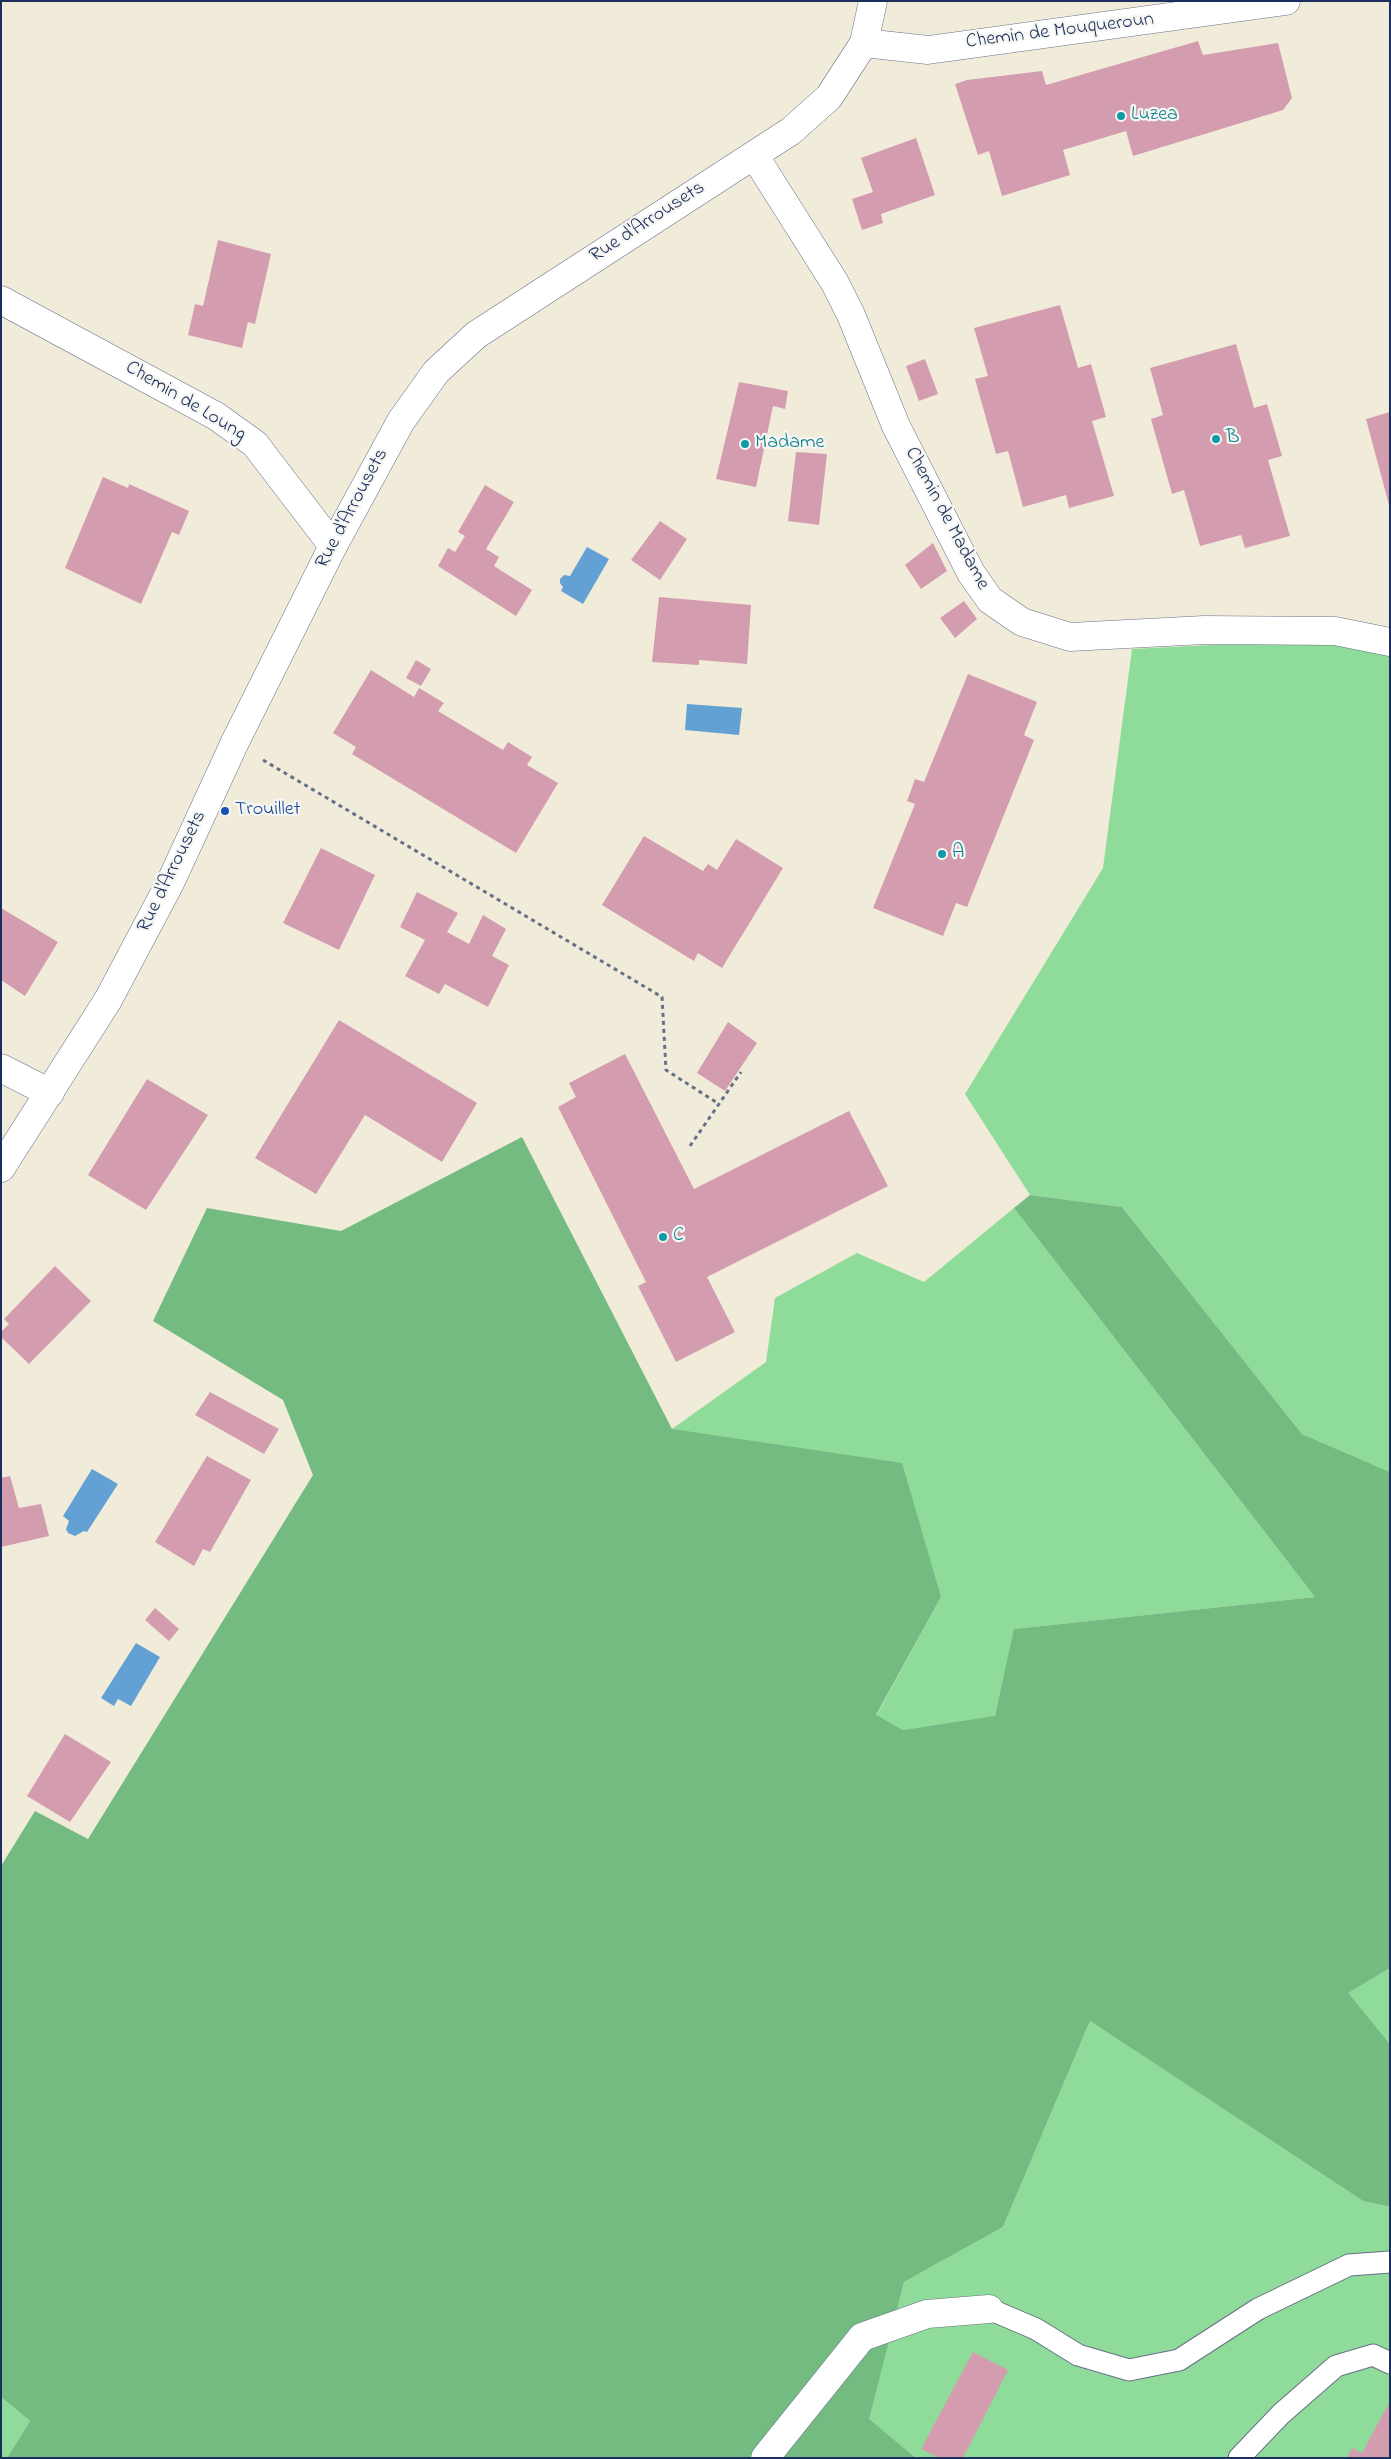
<!DOCTYPE html>
<style>
body{margin:0}
#map{position:relative;width:1391px;height:2459px;overflow:hidden;background:#f1ecda;font-family:"Indie Flower",sans-serif}
canvas{display:block}
.frame{position:absolute;inset:0;border:2px solid #1b2f5e;pointer-events:none}
</style>
<div id="map">
<canvas width="1391" height="2459"></canvas>
<div class="frame"></div>
</div>
<script>
const ctx = document.querySelector('canvas').getContext('2d');
ctx.lineJoin = 'round';
function fill(path, color) {
  ctx.fillStyle = color;
  ctx.fill(path, 'evenodd');
}
function poly(rows) {
  const path = new Path2D();
  for (const r of rows) {
    path.moveTo(r[0], r[1]);
    for (let i = 2; i < r.length; i += 2) path.lineTo(r[i], r[i + 1]);
  }
  return path;
}
function trace(path, color, width, dash) {
  ctx.strokeStyle = color;
  ctx.lineWidth = width;
  ctx.lineCap = dash ? 'butt' : 'round';
  ctx.setLineDash(dash || []);
  ctx.stroke(path);
}
function drawText(font, color, halo, rows, align = 'center') {
  ctx.font = font + ' "Indie Flower",sans-serif';
  ctx.lineWidth = 4.5;
  ctx.setLineDash([]);
  ctx.textBaseline = 'middle';
  ctx.strokeStyle = halo;
  ctx.fillStyle = color;
  for (const [text, x, y, turn = 0] of rows) {
    ctx.save();
    ctx.translate(x, y);
    ctx.rotate((+turn || 0) * Math.PI / 180);
    ctx.textAlign = isNaN(turn) ? turn : align;
    if (halo) ctx.strokeText(text, 0, 0);
    ctx.fillText(text, 0, 0);
    ctx.restore();
  }
}
fill(poly([
 [1390,636,1390,1472,1302,1434,1122,1207,1030,1195,965,1094,1103,868,1132,649],
 [1014,1208,1315,1597,1015,1629,995,1717,903,1730,876,1716,941,1597,672,1429,766,1362,775,1298,857,1253,924,1282],
 [1390,1968,1390,2044,1347,1993],
 [1090,2021,1363,2201,1390,2207,1390,2458,916,2458,868,2419,904,2282,1003,2227],
 [1,2397,30,2421,7,2458,1,2458]
]), '#8fdb99');
fill(poly([
 [522,1137,672,1429,902,1463,941,1597,876,1715,903,1730,995,1716,1014,1629,1315,1597,1014,1208,1030,1195,1122,1207,1302,1434,1390,1472,1390,1968,1348,1993,1390,2044,1390,2207,1363,2201,1090,2021,1003,2227,904,2282,869,2419,916,2458,7,2458,30,2421,1,2397,1,1866,35,1811,88,1839,313,1475,283,1400,153,1321,207,1208,341,1231]
]), '#73bb81');
fill(poly([
 [587,547,609,559,583,604,561,591,563,587,560,583,560,579,564,575,570,576],
 [687,704,742,708,739,735,685,730],
 [92,1469,118,1484,87,1532,84,1531,75,1536,68,1533,66,1529,69,1521,63,1516],
 [136,1643,160,1657,131,1706,118,1699,114,1706,101,1698]
]), '#63a1d5');
fill(poly([
 [1198,41,1203,55,1278,43,1292,98,1283,110,1133,156,1126,131,1063,150,1070,175,1002,196,989,151,978,155,955,84,967,80,1042,71,1046,85],
 [916,138,935,195,881,214,883,223,862,230,852,199,873,192,861,158],
 [218,240,271,254,255,324,248,322,242,348,188,335,195,304,203,306],
 [1060,305,1078,368,1091,364,1106,417,1092,421,1114,496,1069,508,1066,495,1023,507,1008,451,996,454,975,379,988,376,974,328],
 [1236,344,1254,408,1267,404,1282,456,1268,460,1290,536,1245,548,1241,535,1200,546,1184,490,1172,494,1151,419,1163,415,1150,368],
 [925,359,938,394,919,401,906,366],
 [739,382,788,391,785,409,773,406,756,487,716,479],
 [1390,412,1390,504,1389,505,1366,419],
 [796,452,827,454,819,525,788,521],
 [103,477,128,488,129,484,189,511,179,535,172,532,141,604,65,568],
 [485,485,514,502,486,549,499,557,494,566,532,590,516,616,438,566,448,548,455,552,465,536,458,532],
 [660,521,687,539,660,580,631,560],
 [933,543,947,571,921,589,905,565],
 [659,597,751,605,747,664,699,660,699,665,652,662],
 [964,601,977,619,955,638,940,618],
 [416,660,431,669,421,686,406,678],
 [371,670,414,697,419,688,444,703,438,711,503,750,508,742,532,757,527,765,558,783,516,853,352,754,356,747,333,733],
 [968,674,1037,702,1024,735,1034,740,967,907,956,903,943,936,873,908,915,804,907,801,915,779,924,782],
 [644,836,703,871,708,864,717,870,736,839,783,868,722,968,698,953,694,961,602,905],
 [321,848,375,875,339,950,283,923],
 [417,892,458,913,447,932,469,944,483,915,506,929,492,956,509,965,488,1007,445,984,439,994,405,976,425,940,400,927],
 [1,908,58,942,25,996,1,980],
 [339,1020,477,1103,442,1162,365,1115,316,1194,255,1158],
 [728,1022,757,1043,725,1091,697,1073],
 [625,1054,694,1189,849,1111,888,1186,707,1277,735,1332,676,1362,638,1286,646,1282,558,1107,576,1097,569,1083],
 [147,1079,208,1115,146,1210,88,1175],
 [55,1266,91,1301,29,1364,1,1337,1,1332,9,1324,4,1319],
 [210,1392,279,1429,264,1454,195,1415],
 [207,1456,251,1480,210,1552,203,1549,194,1566,155,1542],
 [10,1476,19,1508,41,1504,49,1536,1,1547,1,1478],
 [155,1608,179,1629,169,1641,145,1620],
 [65,1734,111,1762,70,1822,27,1796],
 [973,2352,1008,2370,963,2458,939,2458,921,2449],
 [1390,2401,1390,2458,1347,2458,1352,2448,1362,2453]
]), '#d49daf');
const lane = poly([
 [989,2309,1036,2329,1078,2355,1129,2370,1179,2360,1258,2309,1349,2265,1390,2262],
 [1239,2458,1281,2414,1336,2366,1373,2355,1390,2363]
]);
const street = poly([
 [864,43,928,50,1286,1],
 [754,155,835,283,851,315,896,426,971,573,990,600,1022,622,1070,637,1204,630,1335,631,1390,642],
 [1,300,216,416,255,444,333,546],
 [1,1068,50,1093],
 [765,2458,862,2337,927,2314,989,2309]
]);
const secondary = poly([
 [1,1168,108,1000,171,881,235,742,333,546,401,421,436,372,476,335,791,131,829,97,864,43,873,1]
]);
trace(lane, '#667189', 23);
trace(street, '#667189', 29);
trace(secondary, '#667189', 29);
trace(poly([
 [263,760,662,997,666,1070,719,1104],
 [690,1146,741,1072]
]), '#667189', 3, [4, 4]);
trace(lane, '#fff', 21);
trace(street, '#fff', 28);
trace(secondary, '#fff', 28);
for (const [x, y, r, color] of [
 [1121,116,5,"#0f9aa8"],
 [1216,439,5,"#0f9aa8"],
 [745,444,5,"#0f9aa8"],
 [225,811,5,"#1a4fb4"],
 [942,854,5,"#0f9aa8"],
 [663,1237,5,"#0f9aa8"]
]) {
  const dot = new Path2D();
  dot.arc(x, y, r, 0, 2 * Math.PI);
  ctx.fillStyle = color;
  ctx.fill(dot);
  trace(dot, '#f6f6f2', 2);
}
drawText('20px', '#1b2f5e', '#f6f6f2', [
 ["Chemin de Mouqueroun",1060,32,-7],
 ["Rue d'Arrousets",648,223,-33],
 ["Chemin de Loung",185,402,31],
 ["Rue d'Arrousets",353,509,-62],
 ["Chemin de Madame",946,519,62],
 ["Rue d'Arrousets",173,872,-64]
]);
drawText('20px', '#0d838f', '#f6f6f2', [
 ["Luzea",1131,116],
 ["B",1226,439],
 ["Madame",755,444],
 ["A",952,854],
 ["C",673,1237]
], 'left');
drawText('20px', '#164399', '#f6f6f2', [
 ["Trouillet",235,811]
], 'left');
</script>
